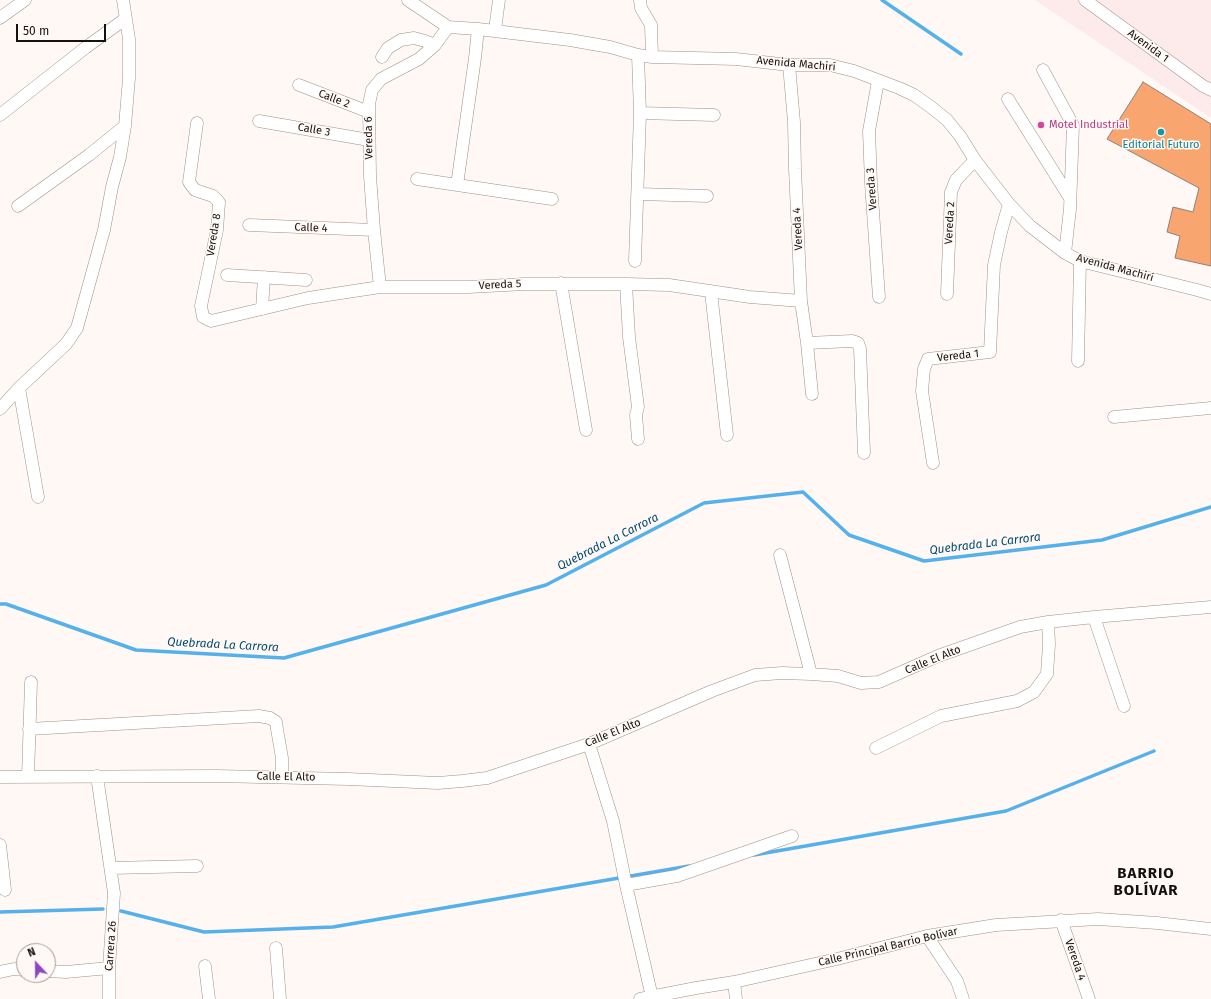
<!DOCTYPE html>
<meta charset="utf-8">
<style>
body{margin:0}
#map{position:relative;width:1211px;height:999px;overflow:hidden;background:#fff8f4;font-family:"Fira Sans",sans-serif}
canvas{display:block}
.north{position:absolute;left:16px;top:943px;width:40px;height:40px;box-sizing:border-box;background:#fff8f4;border:1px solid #a19c98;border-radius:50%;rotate:338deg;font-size:11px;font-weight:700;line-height:16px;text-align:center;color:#15110f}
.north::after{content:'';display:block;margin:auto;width:14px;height:18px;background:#8c49be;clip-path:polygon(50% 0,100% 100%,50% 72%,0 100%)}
.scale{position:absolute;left:16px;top:24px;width:90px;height:18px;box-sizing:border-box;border:2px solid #15110f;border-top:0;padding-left:5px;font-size:12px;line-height:14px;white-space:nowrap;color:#15110f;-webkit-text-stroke:3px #fff8f4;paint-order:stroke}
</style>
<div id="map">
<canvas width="1211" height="999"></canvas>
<div class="north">N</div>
<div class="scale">50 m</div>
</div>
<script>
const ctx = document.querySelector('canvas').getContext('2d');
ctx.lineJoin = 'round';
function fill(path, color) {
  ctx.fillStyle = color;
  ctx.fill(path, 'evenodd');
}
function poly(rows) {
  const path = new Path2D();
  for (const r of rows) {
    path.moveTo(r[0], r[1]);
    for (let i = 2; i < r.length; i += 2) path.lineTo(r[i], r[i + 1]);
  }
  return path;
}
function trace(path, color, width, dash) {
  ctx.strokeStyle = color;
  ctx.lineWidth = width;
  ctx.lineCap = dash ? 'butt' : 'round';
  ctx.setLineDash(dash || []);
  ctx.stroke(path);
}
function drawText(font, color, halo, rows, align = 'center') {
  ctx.font = font + ' "Fira Sans",sans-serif';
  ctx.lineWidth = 3;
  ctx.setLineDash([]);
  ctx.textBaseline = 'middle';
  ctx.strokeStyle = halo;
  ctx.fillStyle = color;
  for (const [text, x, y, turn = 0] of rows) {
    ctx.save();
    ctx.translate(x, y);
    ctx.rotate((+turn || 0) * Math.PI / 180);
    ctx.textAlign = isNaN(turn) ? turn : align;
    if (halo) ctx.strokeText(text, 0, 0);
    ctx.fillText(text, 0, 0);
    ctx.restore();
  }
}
fill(poly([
 [1035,0,1211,0,1211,117,1208,116]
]), '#fcebea');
trace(poly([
 [882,0,961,54],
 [0,604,6,604,136,650,284,658,546,585,704,503,803,492,849,535,924,561,1102,540,1211,507],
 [754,855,1006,811,1154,751],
 [121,911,204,932,333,927,689,866],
 [0,912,103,909]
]), '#54b1eb', 3.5);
const building = poly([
 [1143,82,1211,124,1211,266,1175,258,1180,236,1167,232,1173,207,1193,212,1199,188,1107,139,1143,82]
]);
fill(building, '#f9a56f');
trace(building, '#8c817b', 1);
const minor = poly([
 [408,0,448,27,478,29,570,40,610,47,638,55,652,57,736,59,789,65,830,65,854,71,899,88,914,95,931,107,947,120,960,136,975,160,1009,204,1030,226,1065,253,1080,261,1197,290,1211,294],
 [640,0,641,8,651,25,652,57],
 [1085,0,1203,86,1211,90],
 [0,18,25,0],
 [495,30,499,0],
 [382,57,388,48,401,40,414,38,425,41,435,45],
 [789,65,794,122,795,169,801,301,807,343,812,394],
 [1043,70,1073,125,1070,209,1065,253],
 [878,81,869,131,871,183,879,297],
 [299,85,369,112],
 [1008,99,1070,198],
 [640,113,714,115],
 [0,115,85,48,125,19],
 [259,121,369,140],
 [197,123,189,182,195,190,213,196,219,202,217,230,201,306,203,317,211,321,308,298,380,287,468,287,525,284,626,284,669,285,750,297,801,301],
 [417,179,552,199],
 [457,185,475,58,478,29],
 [638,194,707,196],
 [18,206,89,155,125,126],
 [249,225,374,230],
 [635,261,640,113,638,55],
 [227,275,306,280],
 [561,283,586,430],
 [626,284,629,337,638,407,636,415,638,439],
 [380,287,374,230,370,176,369,104,372,90,381,79,419,59,435,45,448,27],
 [711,292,727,435],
 [947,294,951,192,956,180,975,160],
 [262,309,264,277],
 [807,343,852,341,858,343,860,349,864,453],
 [1078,361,1080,261],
 [19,388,38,497],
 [0,409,19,388,66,344,77,328,104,230,112,187,120,157,125,126,129,78,129,39,123,0],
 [1114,417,1211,408],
 [933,463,922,391,924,369,928,359,990,352,994,265,1001,232,1009,204],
 [780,555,811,674],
 [1094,617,1124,706],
 [29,729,259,716,270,718,276,722,277,729,282,758,282,777],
 [589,744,613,821,626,885,652,997],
 [876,748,941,716,1017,701,1034,692,1047,674,1049,644,1048,622],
 [97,776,114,893,109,968,109,999],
 [0,777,217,776,348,779,438,783,462,781,487,778,589,744,712,691,755,675,782,673,811,674,838,676,861,683,879,682,938,656,1020,627,1048,622,1094,617,1211,607],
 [28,777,31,682],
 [0,845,5,890],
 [111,868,197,866],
 [626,885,677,876,792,836],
 [1061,920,1089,999],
 [927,936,957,981,963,999],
 [276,948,280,999],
 [205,966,209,999],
 [48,971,66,972,109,968],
 [0,972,14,969,24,970],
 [734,982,736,999],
 [640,999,696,988,734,982,837,959,927,936,996,925,1098,919,1157,923,1211,929]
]);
trace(minor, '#9c918a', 13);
trace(minor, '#fff', 12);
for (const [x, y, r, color] of [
 [1041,125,4,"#d1479c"],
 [1161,132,4,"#0f9aa8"]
]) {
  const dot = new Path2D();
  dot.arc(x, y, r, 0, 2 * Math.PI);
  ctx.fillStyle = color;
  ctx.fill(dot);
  trace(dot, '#fff8f4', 1.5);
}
drawText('11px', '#15110f', '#fff8f4', [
 ["Avenida 1",1148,46,36],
 ["Avenida Machirí",796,64,5],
 ["Calle 2",334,99,21],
 ["Calle 3",314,130,10],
 ["Vereda 6",369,138,-91],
 ["Vereda 3",872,189,-94],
 ["Vereda 2",950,223,-87],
 ["Calle 4",311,228,2],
 ["Vereda 4",798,229,-93],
 ["Vereda 8",214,235,-81],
 ["Avenida Machirí",1115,268,15],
 ["Vereda 5",500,285,-3],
 ["Vereda 1",958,356,-6],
 ["Calle El Alto",933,660,-22],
 ["Calle El Alto",613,733,-22],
 ["Calle El Alto",286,777,1],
 ["Carrera 26",111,946,-86],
 ["Calle Principal Barrio Bolívar",888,947,-13],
 ["Vereda 4",1075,960,71]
]);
drawText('11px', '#b23c85', '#fff8f4', [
 ["Motel Industrial",1049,125]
], 'left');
drawText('11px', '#0d838f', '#fff8f4', [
 ["Editorial Futuro",1161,145]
]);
drawText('italic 12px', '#004d73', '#fff8f4', [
 ["Quebrada La Carrora",608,542,-27],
 ["Quebrada La Carrora",985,544,-7],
 ["Quebrada La Carrora",223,645,3]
]);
ctx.letterSpacing = '1px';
drawText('bold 15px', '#15110f', '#fff8f4', [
 ["BARRIO",1146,874],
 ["BOLÍVAR",1146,891]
]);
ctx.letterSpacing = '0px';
</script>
